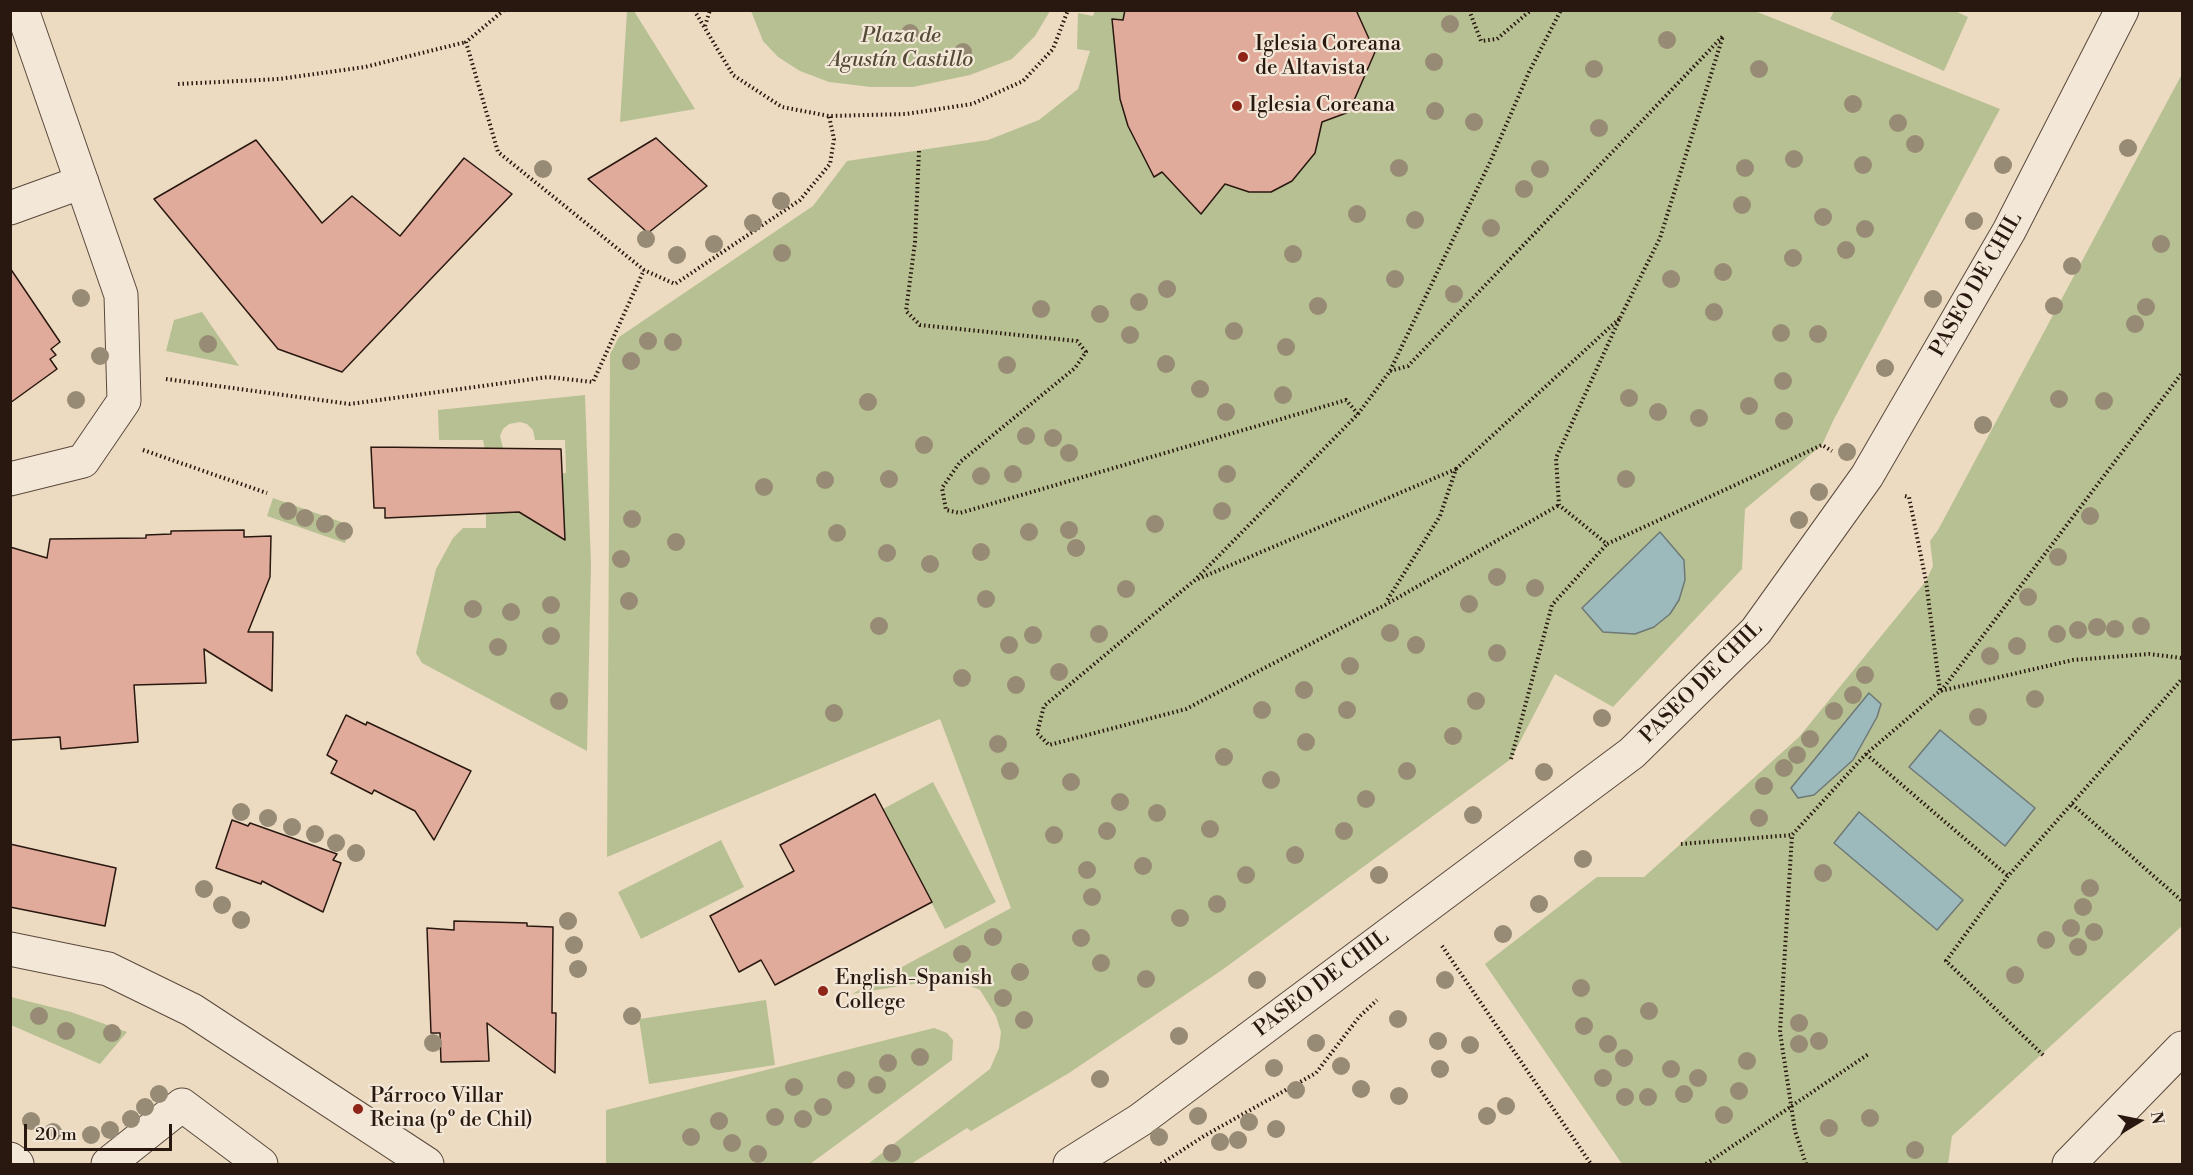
<!DOCTYPE html>
<meta charset="utf-8">
<style>
body{margin:0}
#map{position:relative;width:2193px;height:1175px;overflow:hidden;background:#ecdbc1;font-family:"Libre Bodoni",serif}
canvas{display:block}
.frame{position:absolute;inset:0;border:12px solid #29180f;pointer-events:none}
.north{position:absolute;left:2109px;top:1091px;width:60px;height:60px;-webkit-text-stroke:4px #f3e8d7;paint-order:stroke;rotate:80deg;font-size:16px;font-weight:700;line-height:24px;text-align:center;color:#29180f}
.north::after{content:'';display:block;margin:auto;width:21px;height:27px;background:#29180f;clip-path:polygon(50% 0,100% 100%,50% 72%,0 100%)}
.scale{position:absolute;left:24px;top:1124px;width:148px;height:27px;box-sizing:border-box;border:3px solid #29180f;border-top:0;padding-left:8px;font-size:18px;line-height:21px;white-space:nowrap;color:#29180f;-webkit-text-stroke:4px #f3e8d7;paint-order:stroke}
</style>
<div id="map">
<canvas width="2193" height="1175"></canvas>
<div class="frame"></div>
<div class="north">N</div>
<div class="scale">20 m</div>
</div>
<script>
const ctx = document.querySelector('canvas').getContext('2d');
ctx.lineJoin = 'round';
function fill(path, color) {
  ctx.fillStyle = color;
  ctx.fill(path, 'evenodd');
}
function poly(rows) {
  const path = new Path2D();
  for (const r of rows) {
    path.moveTo(r[0], r[1]);
    for (let i = 2; i < r.length; i += 2) path.lineTo(r[i], r[i + 1]);
  }
  return path;
}
function trace(path, color, width, dash) {
  ctx.strokeStyle = color;
  ctx.lineWidth = width;
  ctx.lineCap = dash ? 'butt' : 'round';
  ctx.setLineDash(dash || []);
  ctx.stroke(path);
}
function drawText(font, color, halo, rows, align = 'center') {
  ctx.font = font + ' "Libre Bodoni",serif';
  ctx.lineWidth = 4.5;
  ctx.setLineDash([]);
  ctx.textBaseline = 'middle';
  ctx.strokeStyle = halo;
  ctx.fillStyle = color;
  for (const [text, x, y, turn = 0] of rows) {
    ctx.save();
    ctx.translate(x, y);
    ctx.rotate((+turn || 0) * Math.PI / 180);
    ctx.textAlign = isNaN(turn) ? turn : align;
    if (halo) ctx.strokeText(text, 0, 0);
    ctx.fillText(text, 0, 0);
    ctx.restore();
  }
}
fill(poly([
 [1095,10,1755,11,2000,109,1833,421,1822,445,1745,509,1742,569,1613,707,1555,674,1511,759,1222,970,1069,1073,971,1131,967,1128,911,1164,868,1164,990,1069,999,1048,1001,1032,996,1016,980,990,959,981,931,981,852,994,1011,908,940,719,607,857,610,354,619,337,813,206,847,161,988,140,1039,120,1078,89,1090,51,1077,49,1078,13,1093,16],
 [627,11,634,11,695,109,620,122],
 [751,11,751,10,1050,11,1035,36,1012,59,970,75,913,87,871,87,829,82,800,71,778,57,763,41],
 [1834,11,1953,10,1968,17,1944,71,1830,19],
 [2182,74,2182,926,1952,1136,1948,1164,1622,1164,1485,964,1597,877,1644,877,1799,737,1926,581,1933,566,1930,541,1938,530],
 [202,312,239,366,166,351,174,320],
 [585,395,591,565,587,751,422,663,416,653,436,569,453,538,463,528,486,528,486,513,530,511,535,522,544,528,555,526,549,474,566,473,565,440,535,440,533,430,527,424,520,422,509,424,503,429,500,436,503,448,485,450,483,440,439,440,438,410],
 [273,498,350,525,345,543,267,516],
 [933,782,996,902,945,929,883,809],
 [721,840,744,887,641,939,618,892],
 [11,997,71,1012,127,1032,100,1064,11,1025],
 [766,1000,775,1065,649,1084,639,1019],
 [934,1028,947,1033,953,1040,952,1060,810,1164,606,1164,606,1110]
]), '#b7c093');
const water = poly([
 [1660,532,1684,560,1685,580,1679,600,1670,614,1654,627,1635,634,1603,632,1582,608,1660,532],
 [1869,693,1881,704,1877,717,1853,760,1814,795,1798,798,1791,788,1869,693],
 [1940,730,2035,808,2005,846,1909,767,1940,730],
 [1859,812,1963,900,1937,930,1834,843,1859,812]
]);
fill(water, '#9cb9bb');
trace(water, '#6e7976', 1.5);
const building = poly([
 [1125,10,1356,10,1375,52,1349,112,1322,122,1315,153,1292,181,1271,192,1249,192,1225,184,1201,214,1162,172,1154,177,1128,126,1120,99,1112,19,1123,20,1125,10],
 [656,138,707,186,648,233,588,179,656,138],
 [256,140,322,223,352,196,400,236,464,158,512,194,342,372,278,349,154,199,256,140],
 [10,268,60,342,51,349,56,355,50,359,57,369,10,403,10,268],
 [371,447,561,449,565,540,519,512,385,518,385,508,374,508,371,447],
 [244,530,244,537,271,536,270,577,248,632,273,632,272,691,204,649,206,683,134,685,138,742,61,749,60,737,10,740,10,547,47,558,50,539,146,538,146,535,171,534,171,531,244,530],
 [346,715,366,725,367,722,471,771,434,840,415,811,374,790,372,794,331,773,337,761,327,755,346,715],
 [875,794,932,902,775,985,761,960,739,972,710,916,794,871,780,845,875,794],
 [232,820,248,826,250,823,337,854,333,860,341,863,323,912,262,881,261,884,216,868,232,820],
 [10,844,116,868,105,926,10,907,10,844],
 [454,921,527,923,527,926,553,927,552,1013,556,1013,555,1073,487,1023,489,1061,441,1062,440,1033,431,1033,427,928,454,930,454,921]
]);
fill(building, '#e1ab9c');
trace(building, '#29180f', 1.5);
const minor = poly([
 [10,208,82,182],
 [10,479,83,461,124,401,121,295,22,10],
 [10,949,108,969,192,1010,427,1164],
 [10,1159,17,1164],
 [108,1164,182,1105,261,1164],
 [1070,1164,1140,1120,1632,753,1756,631,1867,476,2009,231,2122,10],
 [2069,1164,2182,1048]
]);
trace(minor, '#5a493c', 35);
trace(poly([
 [504,10,466,42,498,152,644,270,675,284,800,200,830,164,834,139,829,116],
 [694,10,733,75,782,107,829,116,906,114,972,104,1023,81,1053,49,1068,10],
 [1469,10,1481,41,1497,39,1531,10],
 [705,26,710,10],
 [178,84,279,79,365,67,466,42],
 [919,151,915,242,906,311,920,325,1077,341,1086,352,1075,368,960,462,942,488,946,510,960,513,1346,400,1358,414,1195,580,1044,706,1037,733,1049,745,1186,709,1385,605,1559,505],
 [1390,371,1408,366,1723,36,1660,238,1620,318],
 [166,379,350,404,548,377,593,382,644,270],
 [1358,414,1390,371,1491,160,1529,72,1561,10],
 [143,450,267,493],
 [1456,469,1620,318,1556,458,1559,505,1607,544,1822,445,1832,451],
 [1905,496,1909,497,1926,581,1940,691],
 [1198,579,1456,469,1440,516,1386,602],
 [1941,691,2182,373],
 [1866,754,2008,876],
 [1511,759,1552,605,1607,544],
 [2072,804,2182,901],
 [1681,844,1792,835],
 [1442,946,1591,1164],
 [2043,1055,1946,961,2008,876,2182,679],
 [1161,1164,1204,1136,1316,1073,1359,1017,1377,1000],
 [1706,1164,1870,1053],
 [1806,1164,1795,1131,1780,1032,1792,835,1866,754,1940,691,2073,660,2149,654,2182,658]
]), '#29180f', 4, [1.5, 3]);
trace(minor, '#f3e8d7', 33);
ctx.fillStyle = '#988b75';
for (const [x, y] of [
 [1450,24],
 [910,33],
 [1667,40],
 [963,52],
 [1434,62],
 [1594,69],
 [1759,69],
 [1853,104],
 [1435,111],
 [1474,122],
 [1898,123],
 [1599,128],
 [1915,144],
 [2128,148],
 [1794,159],
 [1863,165],
 [2003,165],
 [1399,168],
 [1745,168],
 [543,169],
 [1540,169],
 [1524,189],
 [781,201],
 [1742,205],
 [1357,214],
 [1823,217],
 [1415,220],
 [1974,221],
 [753,223],
 [1491,228],
 [1865,229],
 [646,239],
 [714,244],
 [2161,244],
 [1846,250],
 [782,253],
 [1293,254],
 [677,255],
 [1793,258],
 [2072,266],
 [1723,272],
 [1395,279],
 [1671,279],
 [1167,289],
 [1454,294],
 [81,298],
 [1933,299],
 [1139,302],
 [1318,306],
 [2054,306],
 [2146,307],
 [1041,309],
 [1714,312],
 [1100,314],
 [2135,324],
 [1234,331],
 [1781,333],
 [1818,334],
 [1130,335],
 [648,341],
 [673,342],
 [208,344],
 [1286,347],
 [100,356],
 [631,361],
 [1166,364],
 [1007,365],
 [1885,368],
 [1783,381],
 [1200,389],
 [1283,395],
 [1629,398],
 [2059,399],
 [76,400],
 [2104,401],
 [868,402],
 [1749,406],
 [1226,412],
 [1658,412],
 [1699,418],
 [1784,421],
 [1983,425],
 [1026,436],
 [1053,438],
 [924,445],
 [1847,452],
 [1069,453],
 [1013,474],
 [1227,474],
 [981,476],
 [889,479],
 [1626,479],
 [825,480],
 [764,487],
 [1819,492],
 [288,511],
 [1222,511],
 [2090,516],
 [305,518],
 [632,519],
 [1799,520],
 [325,524],
 [1155,524],
 [1069,530],
 [344,531],
 [1029,532],
 [837,533],
 [676,542],
 [1076,548],
 [981,552],
 [887,553],
 [2058,557],
 [621,559],
 [930,564],
 [1497,577],
 [1535,588],
 [1126,589],
 [2028,597],
 [986,599],
 [629,601],
 [1469,604],
 [551,605],
 [473,609],
 [511,612],
 [879,626],
 [2141,626],
 [2097,627],
 [2115,629],
 [2078,630],
 [1390,633],
 [1099,634],
 [2057,634],
 [1033,635],
 [551,636],
 [1009,645],
 [1416,645],
 [2017,646],
 [498,647],
 [1497,653],
 [1990,656],
 [1350,666],
 [1059,672],
 [1865,675],
 [962,678],
 [1016,685],
 [1304,690],
 [1853,695],
 [2035,699],
 [559,701],
 [1476,701],
 [1262,710],
 [1347,710],
 [1834,711],
 [834,713],
 [1978,717],
 [1602,718],
 [1453,736],
 [1810,739],
 [1306,742],
 [998,744],
 [1797,755],
 [1224,757],
 [1784,768],
 [1010,771],
 [1407,771],
 [1544,772],
 [1271,780],
 [1071,782],
 [1764,786],
 [1366,799],
 [1120,802],
 [241,812],
 [1157,813],
 [1473,815],
 [268,818],
 [1759,818],
 [292,827],
 [1210,829],
 [1107,831],
 [1344,831],
 [315,834],
 [1054,835],
 [336,843],
 [356,853],
 [1295,855],
 [1583,859],
 [1143,866],
 [1087,870],
 [1823,873],
 [1246,875],
 [1379,875],
 [2090,888],
 [204,889],
 [1092,897],
 [1217,904],
 [1539,904],
 [222,905],
 [2083,907],
 [1180,918],
 [241,920],
 [568,921],
 [2071,928],
 [2094,932],
 [1503,934],
 [993,937],
 [1081,938],
 [2046,940],
 [574,945],
 [2078,947],
 [962,954],
 [1101,963],
 [578,969],
 [1020,972],
 [2015,975],
 [1146,979],
 [1257,980],
 [1445,980],
 [1581,988],
 [1003,998],
 [1649,1011],
 [39,1016],
 [632,1016],
 [1398,1019],
 [1024,1020],
 [1799,1023],
 [1584,1026],
 [66,1031],
 [112,1033],
 [1179,1036],
 [1438,1041],
 [1819,1041],
 [433,1043],
 [1316,1043],
 [1608,1044],
 [1799,1044],
 [1470,1045],
 [920,1057],
 [1624,1058],
 [1747,1061],
 [888,1063],
 [1341,1066],
 [1274,1068],
 [1440,1069],
 [1671,1069],
 [1603,1078],
 [1698,1078],
 [1100,1079],
 [846,1080],
 [877,1085],
 [794,1087],
 [1361,1089],
 [1296,1090],
 [1739,1091],
 [159,1094],
 [1684,1094],
 [1399,1096],
 [1625,1097],
 [1648,1097],
 [1506,1106],
 [145,1107],
 [823,1107],
 [1724,1115],
 [1198,1116],
 [1487,1116],
 [775,1117],
 [1870,1118],
 [131,1119],
 [803,1119],
 [31,1121],
 [719,1121],
 [1249,1122],
 [1829,1128],
 [1276,1129],
 [110,1130],
 [53,1132],
 [91,1135],
 [691,1137],
 [1159,1137],
 [1238,1140],
 [1220,1142],
 [732,1143],
 [1915,1150],
 [892,1153],
 [758,1154]
]) {
  ctx.beginPath();
  ctx.arc(x, y, 9, 0, 2 * Math.PI);
  ctx.fill();
}
for (const [x, y, r, color] of [
 [1243,57,6,"#8f2418"],
 [1237,106,6,"#8f2418"],
 [823,991,6,"#8f2418"],
 [358,1109,6,"#8f2418"]
]) {
  const dot = new Path2D();
  dot.arc(x, y, r, 0, 2 * Math.PI);
  ctx.fillStyle = color;
  ctx.fill(dot);
  trace(dot, '#f3e8d7', 2);
}
drawText('italic 21px', '#544a37', '#f3e8d7', [
 ["Plaza de",901,37],
 ["Agustín Castillo",901,61]
]);
drawText('21px', '#29180f', '#f3e8d7', [
 ["Iglesia Coreana",1255,45],
 ["de Altavista",1255,69],
 ["Iglesia Coreana",1249,106],
 ["English-Spanish",835,979],
 ["College",835,1003],
 ["Párroco Villar",370,1097],
 ["Reina (pº de Chil)",370,1121]
], 'left');
drawText('21px', '#29180f', '#f3e8d7', [
 ["PASEO DE CHIL",1977,285,-60],
 ["PASEO DE CHIL",1702,683,-45],
 ["PASEO DE CHIL",1322,984,-37]
]);
</script>
